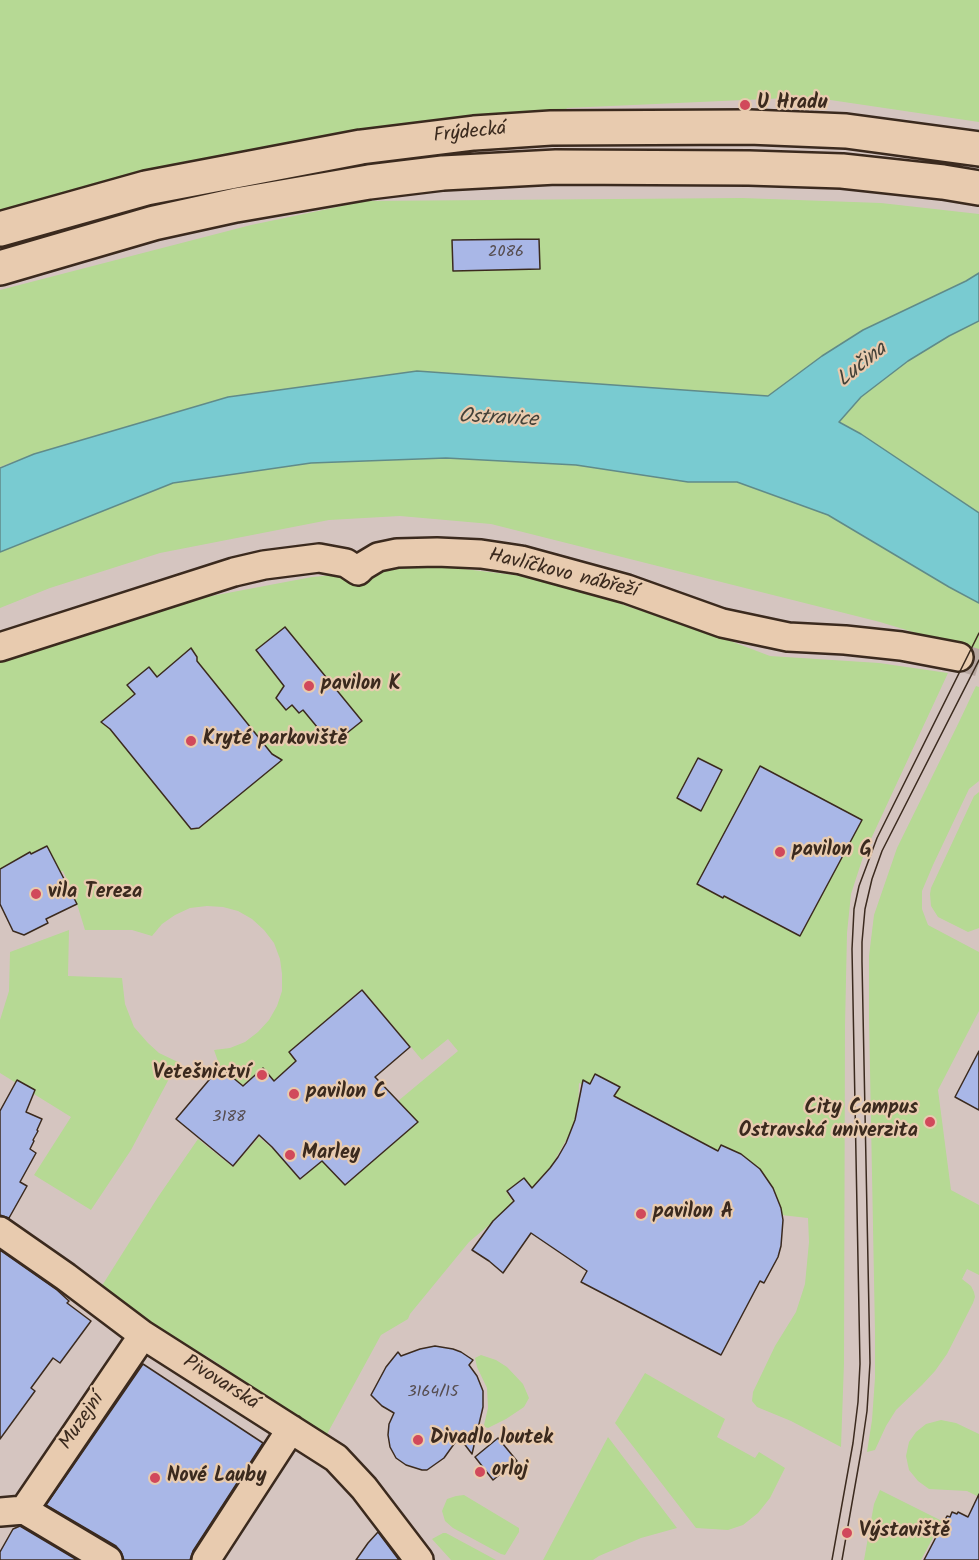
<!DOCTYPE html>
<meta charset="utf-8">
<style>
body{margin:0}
canvas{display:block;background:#d5c5c0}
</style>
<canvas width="979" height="1560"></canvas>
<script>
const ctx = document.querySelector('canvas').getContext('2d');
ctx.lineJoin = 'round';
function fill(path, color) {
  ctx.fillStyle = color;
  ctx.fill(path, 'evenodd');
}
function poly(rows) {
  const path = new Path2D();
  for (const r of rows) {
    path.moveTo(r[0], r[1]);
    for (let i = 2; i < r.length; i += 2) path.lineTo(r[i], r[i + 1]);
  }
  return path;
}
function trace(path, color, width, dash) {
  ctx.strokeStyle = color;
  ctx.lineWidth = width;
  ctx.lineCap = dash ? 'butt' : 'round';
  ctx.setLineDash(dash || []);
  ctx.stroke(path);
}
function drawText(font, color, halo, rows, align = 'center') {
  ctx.font = font + ' Kalam,sans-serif';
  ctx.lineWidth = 4.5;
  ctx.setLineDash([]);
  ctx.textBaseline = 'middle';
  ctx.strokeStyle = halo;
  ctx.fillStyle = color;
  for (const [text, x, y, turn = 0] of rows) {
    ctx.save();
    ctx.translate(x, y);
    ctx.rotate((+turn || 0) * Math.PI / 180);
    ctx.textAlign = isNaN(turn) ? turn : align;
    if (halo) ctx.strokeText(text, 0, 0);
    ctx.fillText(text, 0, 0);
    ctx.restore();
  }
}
fill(poly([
 [0,0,979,0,979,122,810,97,567,108,551,128,0,229],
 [742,198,881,203,979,214,979,273,966,281,863,330,822,356,768,396,417,371,228,397,34,454,0,467,0,290,251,225,366,201],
 [979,321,979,513,861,434,839,422,861,397,908,361,949,336],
 [446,458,576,465,688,482,737,482,828,515,949,587,979,603,979,652,880,622,491,524,400,516,329,520,160,553,50,588,0,608,0,552,173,483,311,463],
 [430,566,448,567,522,576,570,587,720,637,770,656,879,663,948,673,864,854,851,894,847,933,845,1026,844,1363,841,1447,791,1421,757,1407,752,1401,753,1392,775,1346,796,1312,805,1284,809,1242,808,1218,781,1215,717,1157,613,1100,617,1090,593,1078,588,1087,579,1083,578,1110,574,1126,552,1165,530,1191,522,1182,506,1191,514,1204,469,1242,410,1314,408,1319,381,1335,326,1436,211,1359,98,1292,158,1197,198,1139,233,1167,259,1137,275,1151,300,1180,322,1161,345,1185,418,1122,398,1101,458,1051,448,1039,422,1060,362,989,289,1052,296,1061,274,1081,262,1068,243,1085,220,1067,214,1050,230,1048,245,1042,258,1032,269,1020,277,1006,282,991,282,974,280,959,274,943,264,930,252,919,238,911,223,907,207,906,190,908,175,915,162,924,152,936,132,930,85,930,77,904,66,884,68,882,63,871,60,872,47,846,31,854,30,853,0,869,0,662,130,619,201,598,312,577],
 [976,686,979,687,979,781,969,789,933,865,922,891,922,909,928,925,979,952,979,1011,938,1090,951,1190,979,1205,979,1275,967,1269,962,1279,971,1286,974,1292,975,1297,973,1303,947,1354,935,1371,922,1385,896,1410,886,1426,875,1450,867,1452,872,1420,875,1378,875,1332,869,1017,869,956,874,915,897,848,959,722],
 [979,792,979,928,968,932,938,917,931,906,930,894,931,888,974,796],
 [69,930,68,976,122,978,125,1004,134,1027,148,1043,159,1053,178,1062,131,1150,91,1210,34,1175,71,1117,0,1073,0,1020,9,991,10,952],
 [481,1355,496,1360,507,1367,523,1384,529,1398,524,1407,506,1419,488,1428,485,1427,484,1425,488,1408,487,1388,477,1367,475,1358],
 [645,1373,725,1419,717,1437,755,1458,759,1452,785,1468,770,1498,758,1513,743,1525,728,1530,696,1528,615,1423],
 [941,1420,956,1423,979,1434,979,1497,967,1491,929,1489,918,1481,909,1470,906,1456,909,1442,916,1432,926,1424],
 [608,1437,677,1528,641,1538,599,1556,593,1560,543,1560],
 [880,1490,942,1521,921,1560,864,1560,874,1504],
 [464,1495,519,1528,519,1532,505,1555,501,1554,453,1528,445,1521,442,1511,447,1499,456,1496],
 [443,1533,446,1533,496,1560,451,1560,432,1539]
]), '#b6d994');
const water = poly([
 [979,273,979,321,949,336,908,361,861,397,839,422,861,434,979,513,979,603,949,587,828,515,737,482,688,482,576,465,446,458,311,463,173,483,0,552,0,468,34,454,228,397,417,371,768,396,822,356,863,330,966,281,979,273]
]);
fill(water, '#79cbd1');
trace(water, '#608b89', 1.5);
const building = poly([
 [539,239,540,269,453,271,452,240,539,239],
 [285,627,362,721,332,745,303,710,299,713,292,705,286,710,276,698,284,686,256,650,285,627],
 [191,648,197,657,197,661,272,754,282,760,199,828,191,829,110,729,101,722,135,694,127,685,149,667,157,677,191,648],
 [698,758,722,770,701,811,677,798,698,758],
 [760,766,862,820,800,936,724,896,723,898,697,884,760,766],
 [47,846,77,904,46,919,48,923,24,935,13,931,0,904,0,869,30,852,31,854,47,846],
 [362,990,410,1047,375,1077,418,1122,345,1185,322,1161,300,1179,272,1147,259,1135,233,1166,176,1119,220,1067,243,1086,263,1068,274,1081,296,1061,289,1052,362,990],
 [979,1051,979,1110,955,1097,979,1051],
 [595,1074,620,1087,614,1096,718,1151,721,1145,741,1154,760,1169,773,1188,781,1208,783,1220,781,1246,778,1257,764,1283,760,1281,721,1355,581,1282,587,1271,531,1233,503,1273,489,1261,472,1250,493,1221,514,1201,507,1191,524,1178,532,1188,550,1168,558,1157,566,1143,575,1120,583,1080,590,1084,595,1074],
 [17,1080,35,1090,26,1112,42,1119,37,1130,38,1131,33,1140,34,1141,30,1149,36,1153,20,1182,27,1186,9,1218,0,1215,0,1111,17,1080],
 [0,1250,57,1290,69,1301,67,1303,91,1321,60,1363,53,1358,31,1388,35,1391,0,1439,0,1250],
 [435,1346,453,1349,461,1352,473,1360,469,1365,477,1376,483,1391,483,1407,472,1454,459,1437,444,1458,427,1470,422,1470,406,1465,396,1458,390,1447,388,1435,389,1424,394,1413,382,1406,371,1395,386,1367,398,1352,401,1356,420,1349,435,1346],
 [143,1364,263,1443,193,1551,190,1560,124,1560,121,1552,116,1546,46,1505,143,1364],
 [498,1438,517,1461,493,1480,475,1457,498,1438],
 [979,1494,979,1560,924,1560,947,1516,950,1517,952,1512,957,1514,958,1512,968,1517,979,1494],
 [20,1526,77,1560,0,1560,0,1552,13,1529,20,1526],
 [378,1532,399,1560,356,1560,368,1543,378,1532]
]);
fill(building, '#a9b7e7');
trace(building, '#3b2a1e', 1.5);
trace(poly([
 [959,657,979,663]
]), '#b6a6a0', 27, [27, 14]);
const minor = poly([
 [0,647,234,572,264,565,319,558,346,563,358,571,363,566,378,557,397,553,437,552,481,554,521,560,627,589,722,623,788,637,845,640,901,646,959,657],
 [0,1231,66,1277,143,1335,336,1458,364,1488,419,1560],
 [24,1510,143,1335],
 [24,1510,108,1560],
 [0,1512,24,1510],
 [206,1560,291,1429]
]);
const major = poly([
 [0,229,146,188,361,147,474,133,551,128,749,127,846,131,979,149],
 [0,268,154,223,236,205,369,182,443,173,556,167,749,168,842,171,943,182,979,188]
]);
trace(minor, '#3b2a1e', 32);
trace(major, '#3b2a1e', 38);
trace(minor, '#e8cbaf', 27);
trace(major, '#e8cbaf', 33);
trace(poly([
 [832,1560,853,1443,858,1402,860,1364,852,949,854,909,859,886,877,838,979,633],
 [842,1560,861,1452,867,1411,870,1363,862,962,862,942,865,909,872,879,882,851,979,660]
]), '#3b2a1e', 1.5);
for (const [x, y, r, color] of [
 [745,105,6,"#d1495b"],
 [309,686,6,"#d1495b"],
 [191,741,6,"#d1495b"],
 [780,852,6,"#d1495b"],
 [36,894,6,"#d1495b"],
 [262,1075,6,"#d1495b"],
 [294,1094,6,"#d1495b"],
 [930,1122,6,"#d1495b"],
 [290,1155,6,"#d1495b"],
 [641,1214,6,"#d1495b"],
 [418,1440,6,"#d1495b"],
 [480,1472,6,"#d1495b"],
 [155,1478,6,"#d1495b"],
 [847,1533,6,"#d1495b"]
]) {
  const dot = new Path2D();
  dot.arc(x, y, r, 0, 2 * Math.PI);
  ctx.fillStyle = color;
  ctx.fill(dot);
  trace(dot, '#e8cbaf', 2);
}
drawText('16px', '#564d50', null, [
 ["2086",506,253],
 ["3188",229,1118],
 ["3164/15",433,1393]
]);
drawText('bold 20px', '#3b2a1e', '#e8cbaf', [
 ["U Hradu",757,105],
 ["pavilon K",321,686],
 ["Kryté parkoviště",203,741],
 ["pavilon G",792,852],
 ["vila Tereza",48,894],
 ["Vetešnictví",250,1075,"right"],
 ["pavilon C",306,1094],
 ["City Campus",918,1110,"right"],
 ["Ostravská univerzita",918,1133,"right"],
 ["Marley",302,1155],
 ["pavilon A",653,1214],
 ["Divadlo loutek",430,1440],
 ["orloj",492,1472],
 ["Nové Lauby",167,1478],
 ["Výstaviště",859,1533]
], 'left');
drawText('20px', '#3b2a1e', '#e8cbaf', [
 ["Frýdecká",470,134,-6],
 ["Havlíčkovo nábřeží",563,575,14],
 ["Pivovarská",220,1384,32],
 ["Muzejní",83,1422,-56]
]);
drawText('italic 21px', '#444239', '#e8cbaf', [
 ["Lučina",863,366,-39],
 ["Ostravice",498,420,3]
]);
</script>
